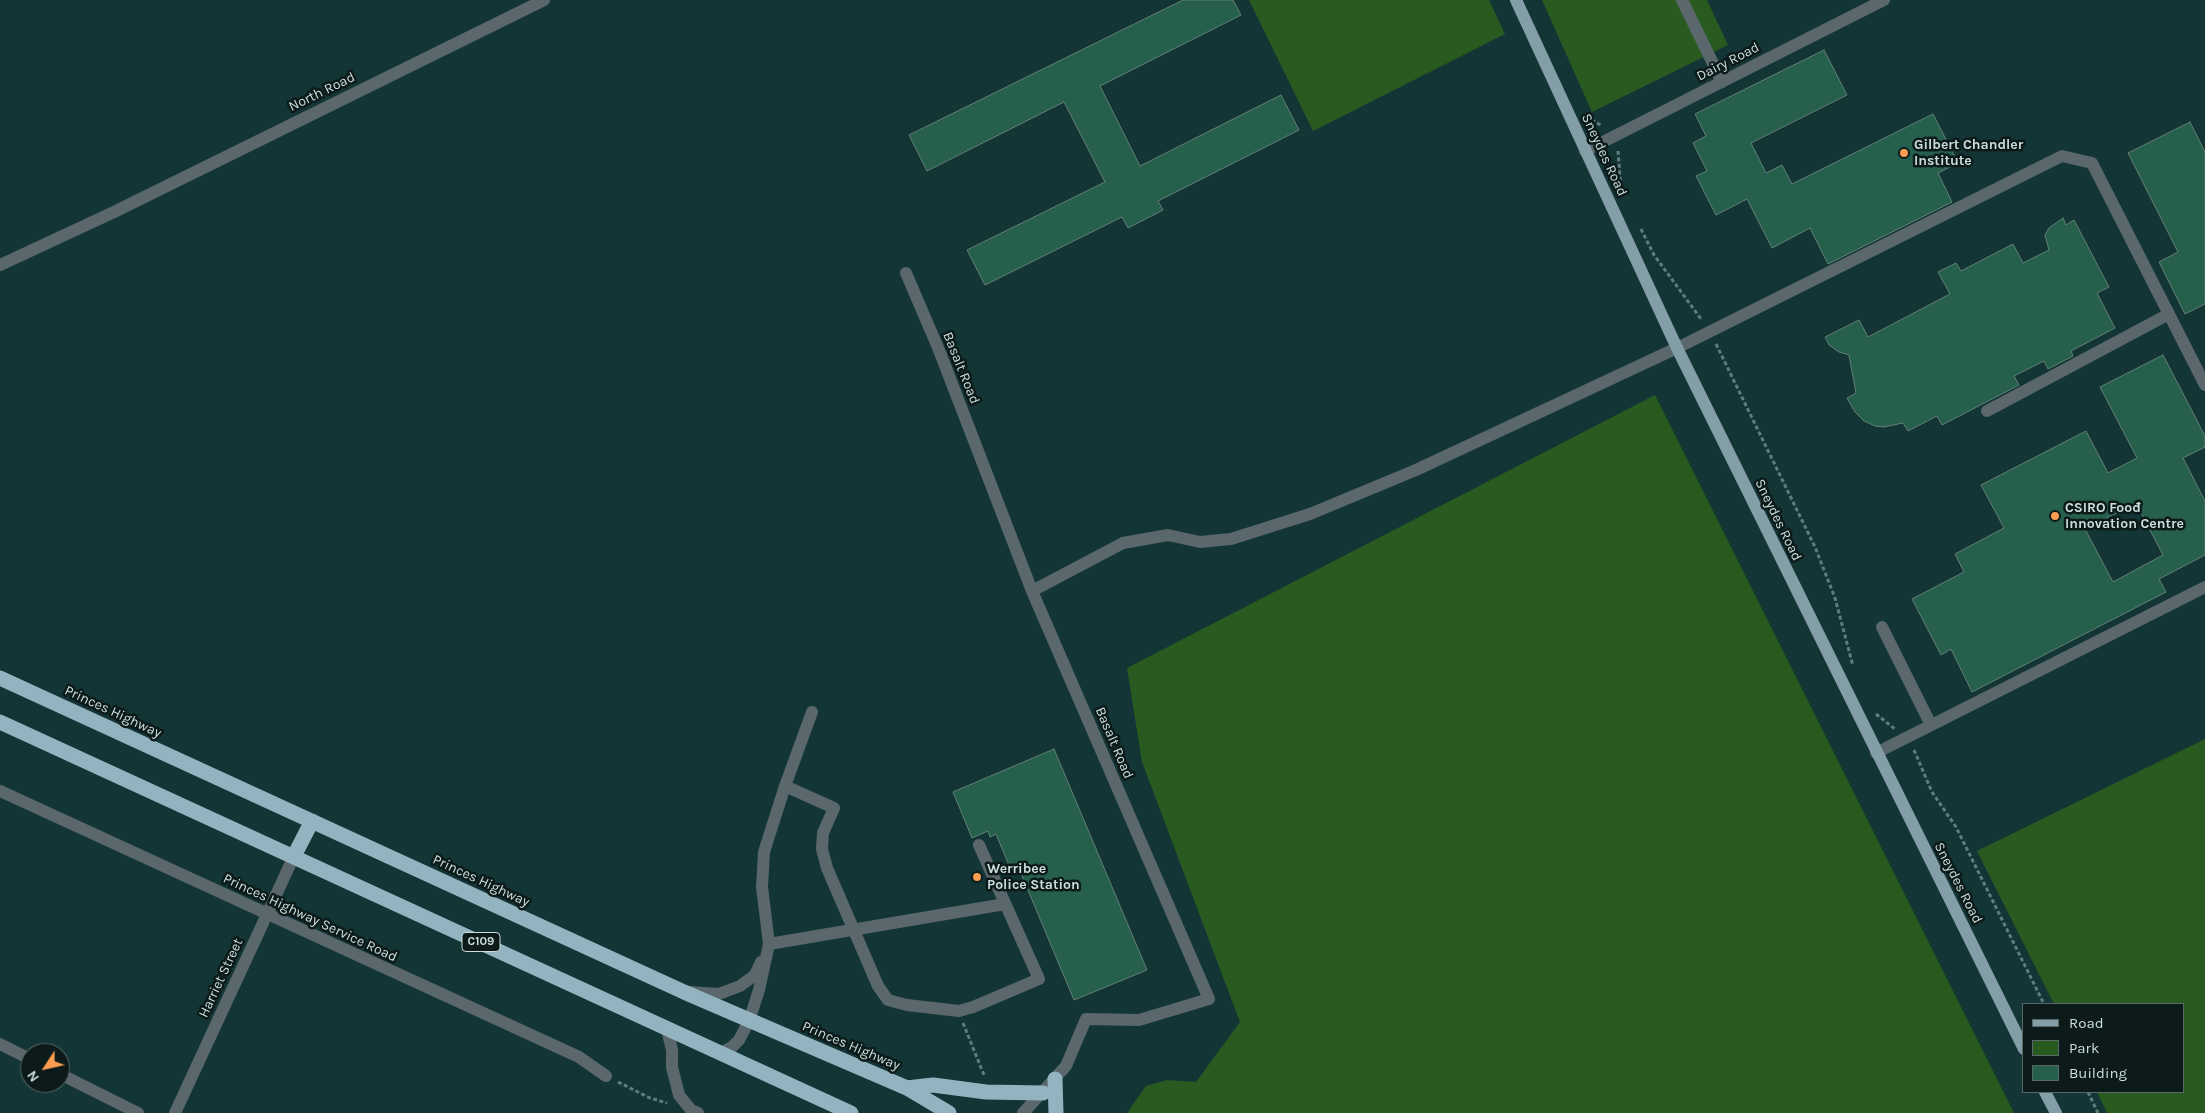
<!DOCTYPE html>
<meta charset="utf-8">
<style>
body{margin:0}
#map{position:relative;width:2205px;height:1113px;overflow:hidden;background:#143536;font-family:Karla,sans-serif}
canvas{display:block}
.legend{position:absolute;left:2022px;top:1003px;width:162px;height:90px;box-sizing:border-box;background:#0c1a1a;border:1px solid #596968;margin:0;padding:6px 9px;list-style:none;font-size:15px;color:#ccdfde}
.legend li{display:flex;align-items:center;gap:10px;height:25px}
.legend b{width:25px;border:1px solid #596968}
.north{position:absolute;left:20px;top:1043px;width:50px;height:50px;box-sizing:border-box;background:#0c1a1a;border:1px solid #596968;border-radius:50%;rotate:235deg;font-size:14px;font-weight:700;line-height:20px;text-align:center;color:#ccdfde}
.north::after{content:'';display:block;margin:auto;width:18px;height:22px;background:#fb9e51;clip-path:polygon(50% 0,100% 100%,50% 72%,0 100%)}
</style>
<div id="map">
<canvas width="2205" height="1113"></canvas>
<ul class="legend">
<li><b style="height:6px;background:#849ea8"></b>Road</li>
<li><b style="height:14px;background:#295b20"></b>Park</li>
<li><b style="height:14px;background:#26604d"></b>Building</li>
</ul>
<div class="north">N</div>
</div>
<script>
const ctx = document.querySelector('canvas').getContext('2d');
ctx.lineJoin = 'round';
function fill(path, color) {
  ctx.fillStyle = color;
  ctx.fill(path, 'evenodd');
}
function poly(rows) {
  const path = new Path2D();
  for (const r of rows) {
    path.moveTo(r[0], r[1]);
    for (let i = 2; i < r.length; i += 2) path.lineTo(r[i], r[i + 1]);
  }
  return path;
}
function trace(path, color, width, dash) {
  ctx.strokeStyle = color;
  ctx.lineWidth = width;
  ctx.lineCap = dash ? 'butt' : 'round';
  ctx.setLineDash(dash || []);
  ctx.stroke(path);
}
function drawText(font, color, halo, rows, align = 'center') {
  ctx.font = font + ' Karla,sans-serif';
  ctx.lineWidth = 5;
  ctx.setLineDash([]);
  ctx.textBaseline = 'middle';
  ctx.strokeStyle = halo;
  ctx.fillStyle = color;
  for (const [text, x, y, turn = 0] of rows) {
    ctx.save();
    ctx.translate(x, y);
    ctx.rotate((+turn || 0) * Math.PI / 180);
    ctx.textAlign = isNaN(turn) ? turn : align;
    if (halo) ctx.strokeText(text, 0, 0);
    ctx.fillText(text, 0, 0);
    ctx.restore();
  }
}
fill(poly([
 [1249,0,1489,0,1505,34,1313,131],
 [1542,0,1707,0,1728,45,1592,112],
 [1655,395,2014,1113,1127,1113,1146,1086,1167,1080,1196,1082,1240,1022,1142,762,1127,668],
 [2205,739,2205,1113,2107,1113,2097,1092,2184,1092,2184,1004,2054,1004,1977,851]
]), '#295b20');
const building = poly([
 [1183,0,1233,0,1241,15,1100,86,1140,166,1281,95,1299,130,1158,201,1163,210,1128,228,1122,217,985,285,967,250,1105,182,1064,102,927,171,909,135,1183,0],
 [1824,50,1847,95,1751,143,1766,173,1782,165,1792,184,1933,114,1958,163,1938,173,1952,202,1828,264,1810,228,1772,248,1747,199,1716,215,1696,176,1707,171,1693,143,1706,136,1695,114,1824,50],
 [2190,122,2205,152,2205,304,2185,314,2159,262,2178,252,2128,153,2190,122],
 [2063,218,2066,225,2074,220,2109,287,2097,293,2115,328,2071,351,2073,356,2048,369,2044,361,2014,376,2019,385,1942,425,1937,416,1908,431,1903,423,1884,427,1875,426,1864,421,1855,412,1847,398,1856,393,1849,355,1839,352,1829,345,1825,337,1859,320,1868,337,1950,294,1938,272,1956,263,1961,271,2013,244,2023,263,2049,250,2045,235,2049,228,2063,218],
 [2163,355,2205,436,2205,447,2183,458,2205,501,2205,555,2159,579,2166,592,1972,692,1951,649,1941,655,1912,599,1964,572,1955,554,2004,528,1981,485,2086,431,2108,473,2137,458,2100,387,2163,355],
 [2136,503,2163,555,2113,582,2085,529,2136,503],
 [1054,749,1147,970,1074,1000,1020,871,1013,875,996,834,990,837,988,831,972,838,953,792,1054,749]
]);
fill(building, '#26604d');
trace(building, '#628074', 1);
trace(poly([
 [1586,116,1602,126],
 [1618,151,1621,190],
 [1641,229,1654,255,1701,319],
 [1716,344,1815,547,1835,598,1853,666],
 [1876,714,1895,729],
 [1914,750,1932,792,1956,827,2044,1004],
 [963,1023,984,1075],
 [618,1082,650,1098,667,1103],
 [2088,1092,2098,1113]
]), '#607c7c', 3, [4, 2.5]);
trace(poly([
 [1682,0,1722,82],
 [1585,151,1884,0],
 [0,265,114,212,544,0],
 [906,273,939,350,1032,591,1209,999,1139,1020,1086,1019,1066,1066,1023,1113],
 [1987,411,2169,314],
 [1032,591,1123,543,1168,535,1200,542,1231,539,1310,514,1416,470,1677,348,2062,156,2092,163,2205,385],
 [1882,627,1931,725],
 [1876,753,2205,587],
 [785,786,834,808,823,833,822,849,827,868,878,986,888,1000,907,1005,959,1011,973,1007,1039,979,979,845],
 [0,791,579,1057,606,1076],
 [769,944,1005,904],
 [689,992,719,994,740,986,755,975,761,962],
 [667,1029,672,1050,672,1067,679,1095,691,1110,698,1113],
 [0,1044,30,1059],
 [720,1053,732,1047,739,1040,749,1021,759,990,769,944,762,887,764,852,785,786,812,712],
 [60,1074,138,1113],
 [175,1113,294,856]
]), '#5a676c', 12);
trace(poly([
 [1516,0,1677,348,2024,1049],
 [2045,1092,2056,1113]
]), '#849ea8', 12);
trace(poly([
 [0,678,684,992,907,1088,949,1113],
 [0,722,851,1113],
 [294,856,312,821],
 [1055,1079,1056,1113],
 [907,1088,933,1085,986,1092,1043,1093]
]), '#94b3c0', 15);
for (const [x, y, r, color] of [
 [1904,153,5,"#fb9e51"],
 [2055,516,5,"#fb9e51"],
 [977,877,5,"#fb9e51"]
]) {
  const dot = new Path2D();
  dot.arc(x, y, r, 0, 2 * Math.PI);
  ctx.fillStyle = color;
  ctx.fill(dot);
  trace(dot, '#0c1a1a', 2);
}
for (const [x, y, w] of [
 [481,942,38]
]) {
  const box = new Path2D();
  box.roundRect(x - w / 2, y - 9.5, w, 19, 4);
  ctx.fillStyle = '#0c1a1a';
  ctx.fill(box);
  trace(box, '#ccdfde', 1);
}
drawText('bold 12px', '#ccdfde', null, [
 ["C109",481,942]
]);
drawText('14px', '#ccdfde', '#0c1a1a', [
 ["Dairy Road",1728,62,-27],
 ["North Road",322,92,-26],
 ["Sneydes Road",1604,155,65],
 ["Basalt Road",961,368,68],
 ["Sneydes Road",1778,520,64],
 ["Princes Highway",113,712,25],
 ["Basalt Road",1114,743,67],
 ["Princes Highway",481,881,25],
 ["Sneydes Road",1958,883,63],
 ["Princes Highway Service Road",310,918,25],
 ["Harriet Street",221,978,-65],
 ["Princes Highway",851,1046,23]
]);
drawText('bold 14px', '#ccdfde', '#0c1a1a', [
 ["Gilbert Chandler",1914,145],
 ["Institute",1914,161],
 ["CSIRO Foođ",2065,508],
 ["Innovation Centre",2065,524],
 ["Werribee",987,869],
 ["Police Station",987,885]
], 'left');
</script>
